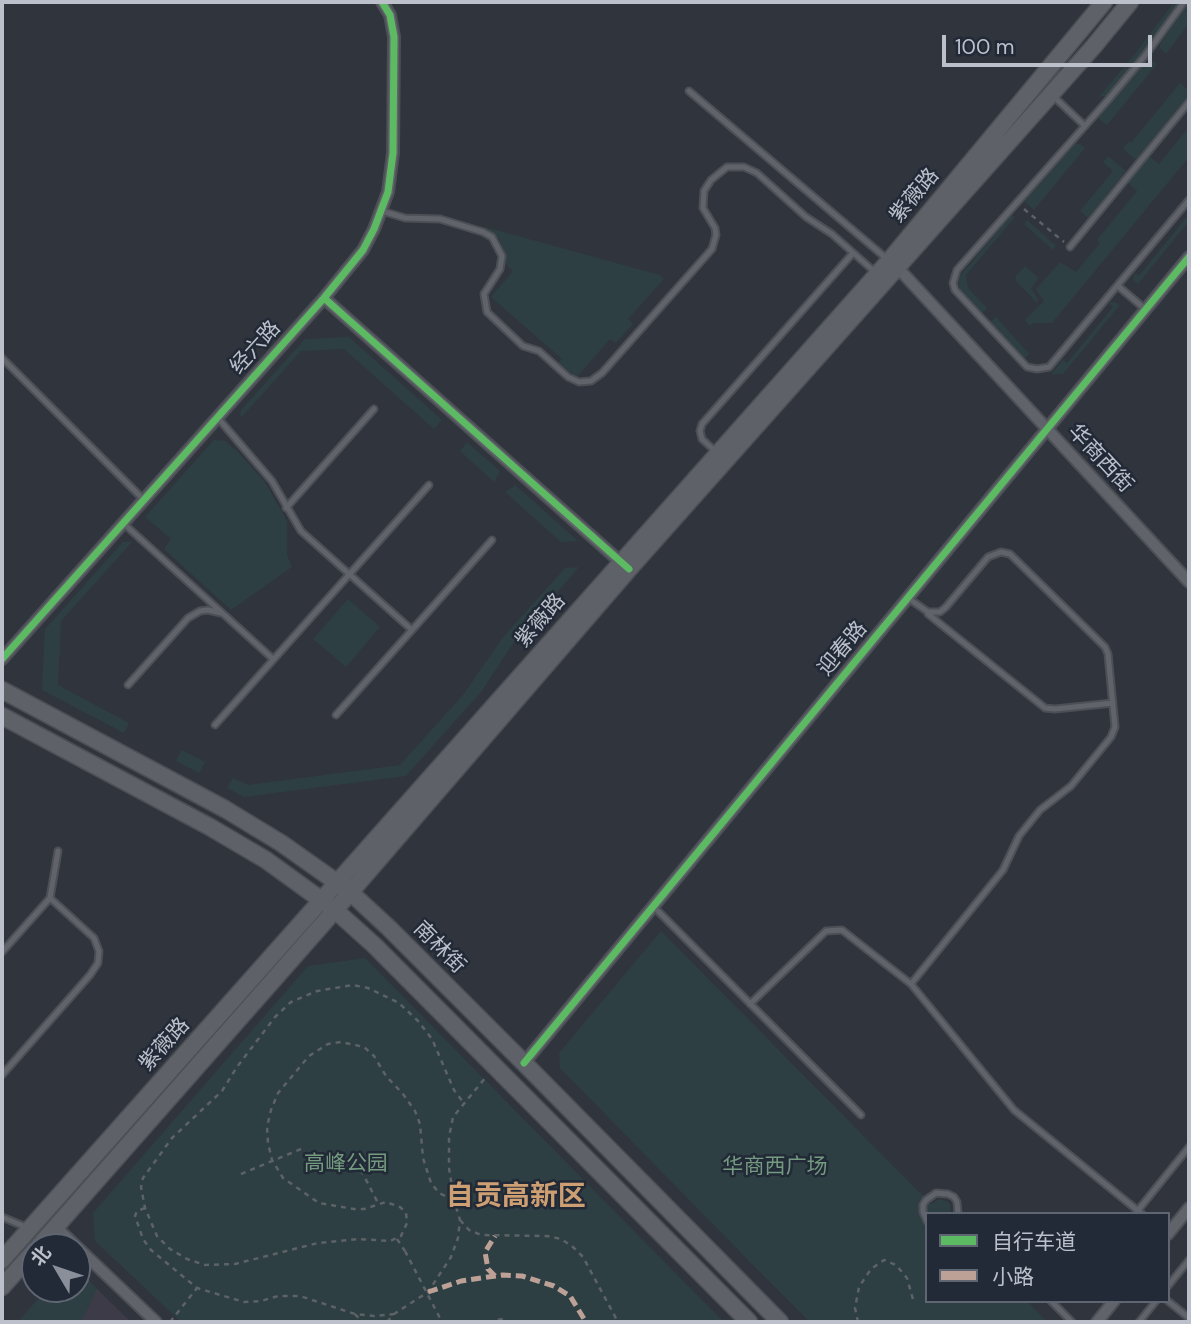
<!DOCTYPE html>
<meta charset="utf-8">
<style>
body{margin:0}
#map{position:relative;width:1191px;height:1324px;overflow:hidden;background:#30343c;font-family:"DM Sans","Noto Sans SC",sans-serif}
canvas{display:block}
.frame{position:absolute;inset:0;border:4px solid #bbc0cb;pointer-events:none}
.legend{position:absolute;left:925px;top:1212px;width:245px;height:91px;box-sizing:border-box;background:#222a37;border:2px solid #5f6672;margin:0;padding:9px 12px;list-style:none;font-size:21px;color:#bbc0cb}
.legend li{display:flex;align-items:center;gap:14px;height:35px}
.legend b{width:35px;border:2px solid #5f6672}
.north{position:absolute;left:21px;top:1233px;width:70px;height:70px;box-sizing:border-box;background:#222a37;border:2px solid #5f6672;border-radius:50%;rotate:309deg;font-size:19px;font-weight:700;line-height:28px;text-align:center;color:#bbc0cb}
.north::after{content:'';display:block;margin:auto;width:24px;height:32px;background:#8a8f99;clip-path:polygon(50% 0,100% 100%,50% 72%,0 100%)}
.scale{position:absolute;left:942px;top:35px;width:210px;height:32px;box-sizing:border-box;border:4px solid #bbc0cb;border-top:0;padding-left:9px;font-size:21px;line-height:24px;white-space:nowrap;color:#bbc0cb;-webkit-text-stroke:5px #222a37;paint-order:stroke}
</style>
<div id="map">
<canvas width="1191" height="1324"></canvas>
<div class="frame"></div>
<ul class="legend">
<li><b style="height:9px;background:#5cba63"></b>自行车道</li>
<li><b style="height:9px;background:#bda197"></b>小路</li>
</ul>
<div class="north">北</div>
<div class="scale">100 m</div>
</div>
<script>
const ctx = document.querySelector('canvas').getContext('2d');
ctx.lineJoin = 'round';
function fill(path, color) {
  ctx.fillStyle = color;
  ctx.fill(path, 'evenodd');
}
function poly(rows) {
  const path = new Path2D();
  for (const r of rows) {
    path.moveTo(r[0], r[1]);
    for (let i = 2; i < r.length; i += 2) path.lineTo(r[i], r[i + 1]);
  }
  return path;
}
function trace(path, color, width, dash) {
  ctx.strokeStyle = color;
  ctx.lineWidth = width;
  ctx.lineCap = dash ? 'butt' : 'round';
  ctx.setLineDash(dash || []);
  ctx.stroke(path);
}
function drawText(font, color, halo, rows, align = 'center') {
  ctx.font = font + ' "DM Sans","Noto Sans SC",sans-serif';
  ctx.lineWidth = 5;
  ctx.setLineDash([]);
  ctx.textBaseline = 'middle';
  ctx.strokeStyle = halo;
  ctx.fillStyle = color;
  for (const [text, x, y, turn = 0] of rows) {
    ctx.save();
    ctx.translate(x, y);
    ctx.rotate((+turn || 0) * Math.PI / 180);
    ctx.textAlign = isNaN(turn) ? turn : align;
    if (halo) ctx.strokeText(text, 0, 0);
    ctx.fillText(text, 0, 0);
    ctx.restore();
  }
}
fill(poly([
 [77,1280,88,1280,131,1322,18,1322,47,1289,77,1289]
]), '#3c3b47');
fill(poly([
 [1174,2,1179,2,1147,47,1106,96,1099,97,1135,54],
 [1189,2,1189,23,1166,54,1160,48,1160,44],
 [1151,60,1157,64,1107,125,1098,118,1144,63],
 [1180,83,1189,91,1189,95,1136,160,1123,149,1129,141,1131,143],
 [1189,127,1189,157,1052,323,1033,323,1030,326,1025,320,1044,301,1036,290,1037,288,1060,262,1076,272,1100,243,1097,240,1137,191,1128,183,1149,156,1159,164],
 [1075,144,1080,144,1085,148,1034,210,1024,201],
 [1108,156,1126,171,1088,218,1080,211,1113,171,1103,162],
 [1189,214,1189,221,1138,284,1133,280,1134,273,1139,276],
 [1012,215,1015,217,966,275,968,288,987,308,982,313,960,290,958,278],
 [1027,220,1056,246,1053,250,1024,224],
 [485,227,660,275,664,279,628,319,633,324,616,343,610,339,577,377,558,363,562,359,491,297,513,271,505,263,505,253,499,238],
 [1025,266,1039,278,1031,288,1038,299,1037,303,1016,281,1016,276],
 [1114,302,1120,305,1063,374,1051,374,1063,360,1067,363,1113,307,1109,303],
 [996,317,1029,354,1024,359,990,322],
 [349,337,442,420,434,429,344,349,301,351,241,418,240,411,305,339],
 [214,440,225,441,238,452,265,482,287,521,287,554,292,567,231,610,164,549,171,539,145,517],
 [467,442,500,471,494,482,460,451],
 [515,485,578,541,561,542,505,492],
 [123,542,132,542,61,621,58,685,129,723,124,733,42,690,45,629],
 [579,567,512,645,481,692,406,776,244,797,227,788,233,778,248,785,400,765,463,695,504,636,565,568],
 [348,599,380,627,346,667,313,639],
 [181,750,205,762,199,773,176,761],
 [661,931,931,1204,939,1199,948,1202,951,1206,950,1214,927,1214,927,1301,1027,1301,1047,1322,810,1322,750,1262,560,1068,559,1053],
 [365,958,623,1220,724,1322,181,1322,95,1241,93,1213,308,966],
 [77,1280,88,1280,97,1289,81,1322,18,1322,47,1289,77,1289]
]), '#2d3f43');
const service = poly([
 [1184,2,1144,57,1108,100,957,270,953,283,955,290,1027,367,1037,369,1049,367,1189,200],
 [689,91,887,259],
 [1052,95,1085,126],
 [382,211,405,218,440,219,483,232,492,237,502,256,500,269,484,294,487,312,523,346,539,351,568,377,579,382,591,381,602,373,712,249,716,235,715,228,703,208,704,191,711,180,727,167,744,167,757,173,806,217,832,234,876,273],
 [1070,247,1189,102],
 [1118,286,1145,309],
 [2,358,143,499],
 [217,417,272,481,301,531,412,630,492,540],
 [716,452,702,439,700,431,702,424,853,253],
 [286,508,374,409],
 [123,523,273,659],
 [908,598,928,612,940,612,946,607,988,557,1001,552,1010,554,1105,647,1108,654,1115,727,1111,737,1071,786,1040,810,1019,836,1003,870,911,984],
 [928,614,1045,708,1055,709,1113,703],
 [128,685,188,618,200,611,208,610,221,613],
 [336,715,412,630],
 [215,725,429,485],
 [653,906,861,1115],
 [2,952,50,898,58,851],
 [750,1004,826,931,842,930,911,984,1014,1110,1142,1214],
 [2,1075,90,975,98,963,99,951,94,938,50,898],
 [1135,1214,1189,1147],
 [2,1217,28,1228],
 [927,1221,923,1212,923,1205,926,1200,936,1193,948,1194,954,1197,957,1202,958,1214],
 [1168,1286,1189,1260],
 [1051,1301,1072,1322],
 [1168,1301,1189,1318],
 [1139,1322,1156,1301]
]);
const minor = poly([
 [898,268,1189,582],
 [324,298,625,566],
 [2,659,324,298,363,250,374,229,388,192,393,153,394,37,390,15,382,2],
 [524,1063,1189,257],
 [56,1227,77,1247],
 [1168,1234,1189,1208],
 [77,1247,156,1322],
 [1097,1322,1114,1301]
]);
const secondary = poly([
 [2,690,225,809,281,843,349,891,389,928,524,1063,780,1322],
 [2,716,210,827,266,860,335,910,375,946,749,1322],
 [38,1247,335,910,629,569,1094,46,1130,2],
 [2,1260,889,261,1104,2],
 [2,1287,35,1250]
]);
trace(service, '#4c4f55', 9);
trace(minor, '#4c4f55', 14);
trace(secondary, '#4c4f55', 19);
trace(poly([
 [1024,209,1064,242],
 [361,1170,378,1203],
 [241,1174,301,1149],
 [454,1200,439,1193,431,1183,423,1158,420,1124,415,1111,403,1094,386,1076,374,1056,364,1047,341,1042,328,1044,309,1056,278,1093,271,1110,267,1127,268,1143,272,1160,283,1178,319,1203,354,1209,364,1209,386,1202,400,1207,406,1213,407,1223,401,1236,390,1241,359,1239,318,1243,235,1264,205,1265,187,1259,170,1249,157,1236,145,1208,141,1187,143,1178,172,1138,222,1091,237,1067,275,1017,291,1002,317,991,353,985,368,988,399,1003,418,1021,432,1039,454,1090,463,1102],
 [145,1208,137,1211,135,1216,143,1239,151,1250,197,1288,244,1302,261,1301,278,1296,300,1296,355,1314,374,1316,394,1314],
 [460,1220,469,1230,481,1235,547,1236,561,1239,573,1247,583,1257,618,1322],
 [397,1239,405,1251],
 [355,1314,362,1322],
 [170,1322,197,1288],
 [387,1322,394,1314,428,1292,451,1257,458,1238,460,1220,454,1200,449,1168,449,1137,453,1117,486,1077],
 [488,1322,503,1319,508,1322],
 [858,1322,855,1308,859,1287,871,1269,884,1260,896,1265,907,1278,914,1303]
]), '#5d6267', 2.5, [5, 5]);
trace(service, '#60636a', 5);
trace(minor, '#60636a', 10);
trace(secondary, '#5e6168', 16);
trace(poly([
 [405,1251,442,1322]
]), '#5d6267', 2.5, [5, 5]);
trace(poly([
 [495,1276,488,1269,485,1252,495,1236],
 [428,1292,461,1281,481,1278,503,1275,522,1276,554,1286,570,1296,586,1322]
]), '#bda197', 5, [10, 5]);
trace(poly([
 [324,298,629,569],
 [2,659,324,298,363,250,374,229,388,192,393,153,394,37,390,15,382,2],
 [524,1063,1189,257]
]), '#5cba63', 7);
drawText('21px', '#bbc0cb', '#222a37', [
 ["紫薇路",915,196,-50],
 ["经六路",256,348,-48],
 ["华商西街",1100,459,47],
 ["紫薇路",541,621,-49],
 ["迎春路",843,649,-50],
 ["南林街",439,948,45],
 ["紫薇路",165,1045,-48]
]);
drawText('21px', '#749a7f', '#222a37', [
 ["高峰公园",346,1164],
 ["华商西广场",775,1167]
]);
drawText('bold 28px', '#ce9f73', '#222a37', [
 ["自贡高新区",516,1198]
]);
</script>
